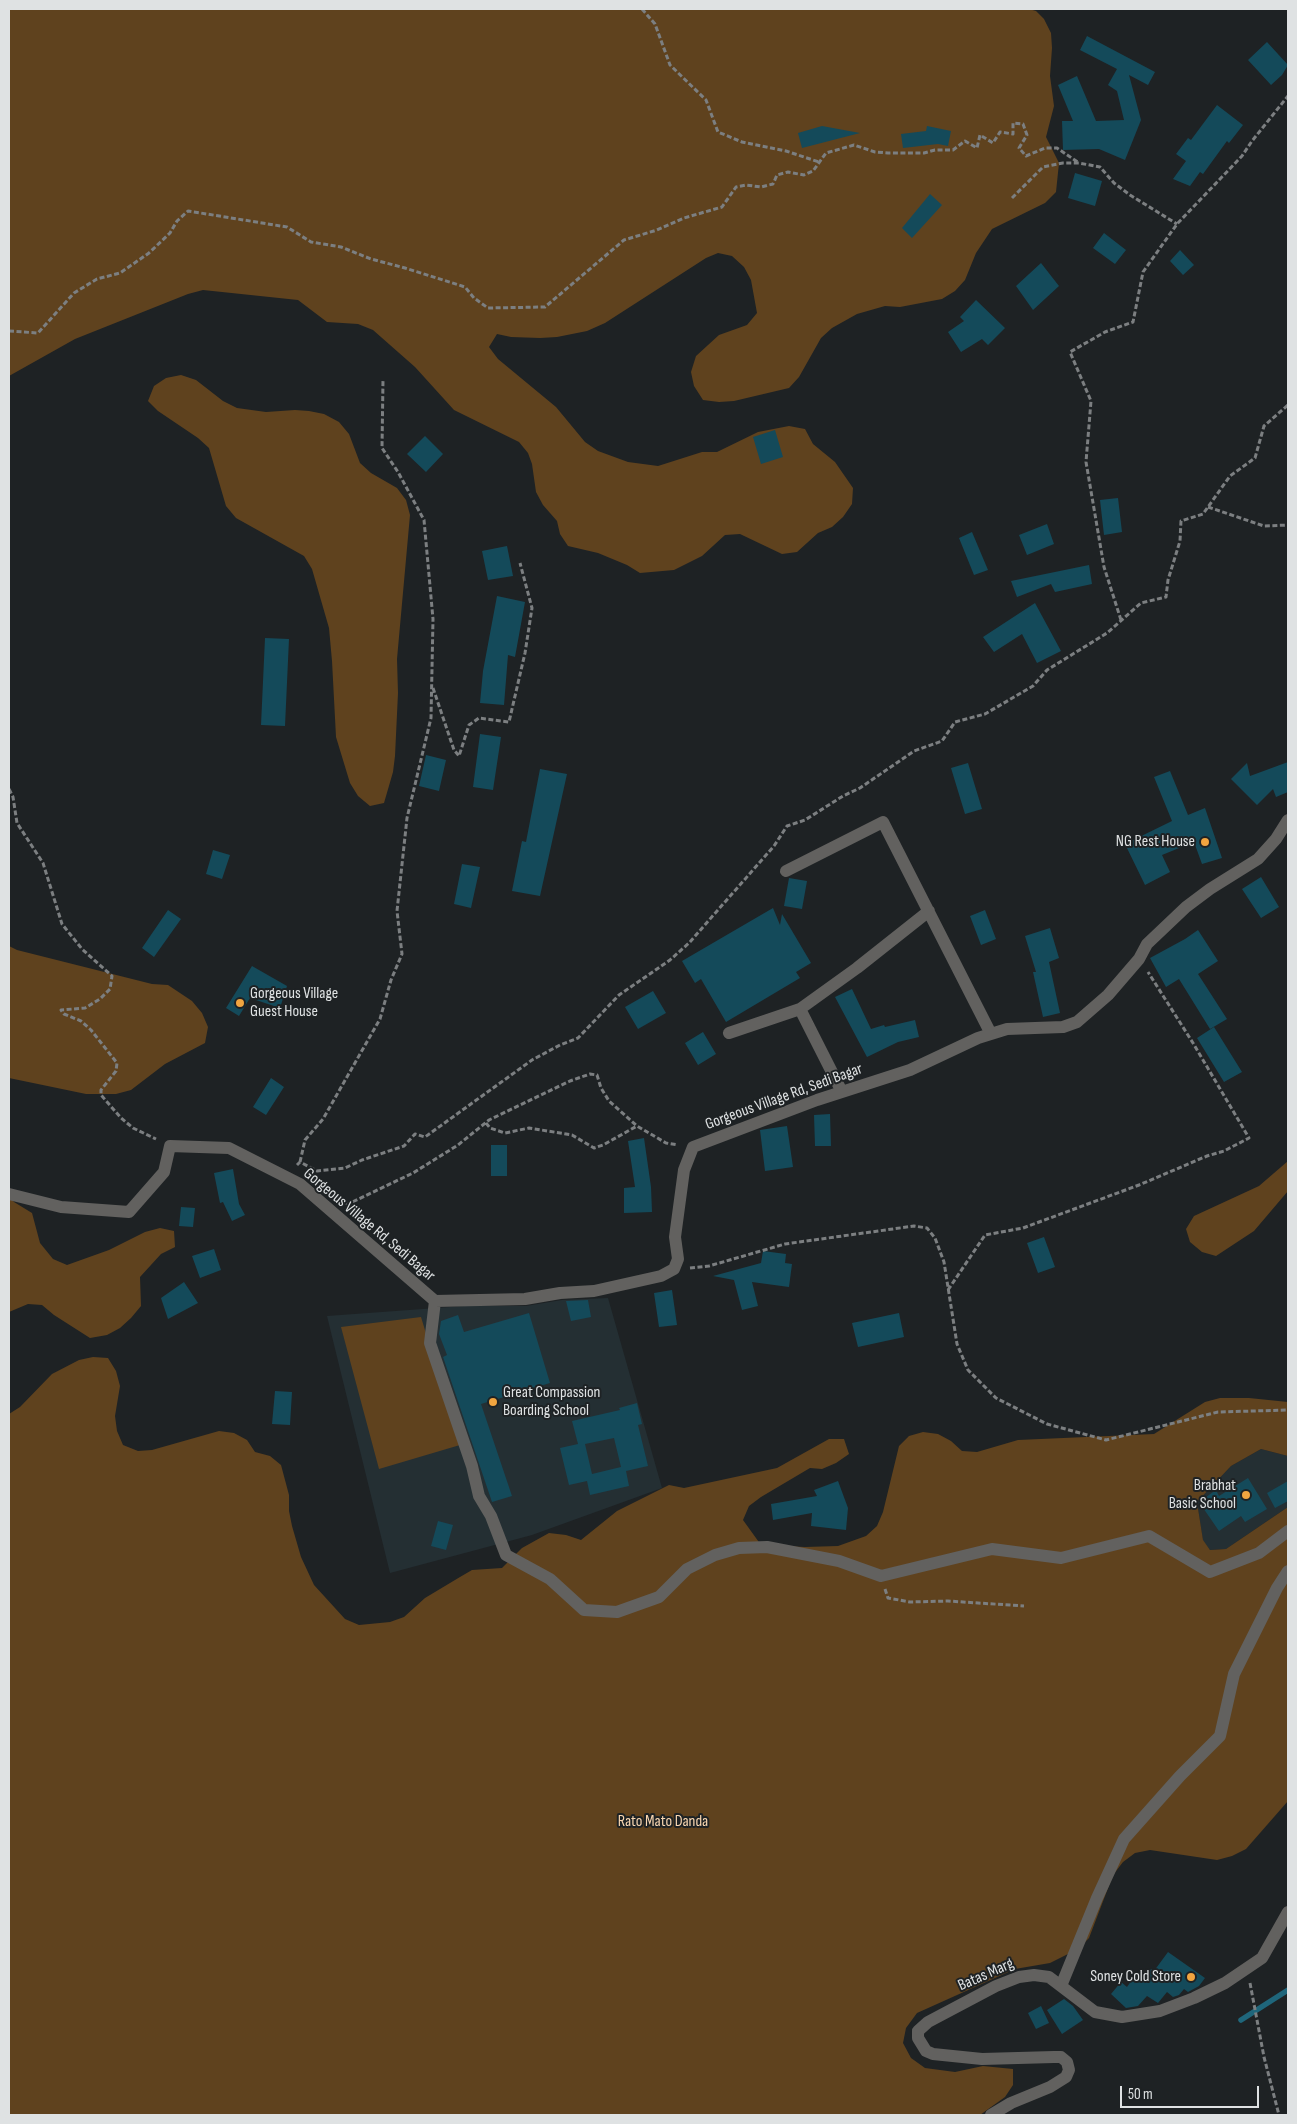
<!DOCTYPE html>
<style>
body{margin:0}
#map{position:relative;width:1297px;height:2124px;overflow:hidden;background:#1e2224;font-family:"Sofia Sans Condensed",sans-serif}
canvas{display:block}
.frame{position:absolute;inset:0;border:10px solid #dfe2e3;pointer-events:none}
.scale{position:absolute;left:1120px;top:2086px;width:139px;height:22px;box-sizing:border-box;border:2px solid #dfe2e3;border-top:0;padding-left:6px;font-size:15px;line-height:18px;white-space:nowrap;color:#dfe2e3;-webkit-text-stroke:4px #1e2224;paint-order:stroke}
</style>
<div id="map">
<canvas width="1297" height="2124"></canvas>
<div class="frame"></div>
<div class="scale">50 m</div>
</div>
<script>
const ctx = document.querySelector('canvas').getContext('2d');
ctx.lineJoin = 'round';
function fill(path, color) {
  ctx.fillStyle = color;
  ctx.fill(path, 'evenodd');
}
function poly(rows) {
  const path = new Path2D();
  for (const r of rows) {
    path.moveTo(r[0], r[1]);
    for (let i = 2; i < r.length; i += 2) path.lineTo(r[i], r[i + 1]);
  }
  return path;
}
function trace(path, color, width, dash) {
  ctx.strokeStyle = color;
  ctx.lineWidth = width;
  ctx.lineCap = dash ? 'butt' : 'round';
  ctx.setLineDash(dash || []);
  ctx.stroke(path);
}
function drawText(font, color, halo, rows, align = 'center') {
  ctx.font = font + ' "Sofia Sans Condensed",sans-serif';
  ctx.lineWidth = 4;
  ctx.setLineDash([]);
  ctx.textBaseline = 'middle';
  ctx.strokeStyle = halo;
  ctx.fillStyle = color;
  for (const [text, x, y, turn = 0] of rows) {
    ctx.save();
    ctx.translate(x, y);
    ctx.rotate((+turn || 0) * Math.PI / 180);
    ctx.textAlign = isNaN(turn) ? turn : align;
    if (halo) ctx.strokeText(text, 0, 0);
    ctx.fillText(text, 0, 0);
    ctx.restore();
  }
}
fill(poly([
 [608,1298,662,1488,532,1535,390,1573,327,1316,464,1306,526,1306,562,1300],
 [1261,1449,1288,1456,1288,1507,1226,1549,1210,1550,1203,1541,1197,1502,1231,1466]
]), '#242f33');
fill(poly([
 [9,9,1029,9,1036,11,1044,19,1051,33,1052,48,1050,76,1054,106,1046,137,1059,163,1056,192,1045,203,992,229,976,253,965,280,955,291,942,299,900,307,885,306,857,314,832,328,821,338,799,377,789,388,734,401,719,402,703,400,694,386,691,372,696,356,719,335,747,325,757,313,751,280,744,267,732,256,718,253,706,258,605,323,587,331,557,337,540,338,511,337,497,334,489,347,498,359,556,407,585,442,598,451,628,462,658,466,702,452,717,452,758,432,789,426,805,429,813,444,835,462,853,488,852,504,843,517,832,527,818,533,797,552,782,554,740,534,725,535,702,556,674,570,640,573,627,565,598,553,568,546,560,534,557,521,543,505,536,492,532,464,528,453,519,442,454,410,415,367,373,330,358,324,327,322,298,300,203,290,188,294,75,339,9,376],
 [181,375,196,380,223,401,237,408,266,412,295,410,309,411,324,414,339,422,349,434,360,463,371,473,397,488,406,500,410,515,397,659,398,693,395,756,393,772,384,803,370,806,358,796,350,783,336,737,332,661,329,628,312,569,304,556,236,518,226,506,209,448,198,438,158,411,148,401,154,386,166,378],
 [9,946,17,950,152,984,168,985,192,1001,202,1013,208,1027,205,1043,165,1064,131,1090,116,1094,86,1094,9,1078],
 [1288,1161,1288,1191,1254,1231,1216,1256,1202,1252,1190,1242,1186,1229,1194,1216,1259,1186],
 [9,1196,14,1202,32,1213,40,1243,53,1259,67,1265,109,1250,145,1232,160,1228,174,1231,175,1247,161,1254,140,1277,141,1306,131,1318,120,1328,107,1335,90,1338,54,1315,42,1305,28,1304,9,1312],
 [421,1317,460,1445,379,1469,341,1327],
 [93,1357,108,1358,116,1371,120,1386,115,1416,117,1431,123,1445,138,1451,152,1450,219,1431,234,1433,247,1440,255,1452,270,1456,281,1465,289,1495,289,1511,292,1526,301,1557,314,1585,345,1619,359,1625,390,1622,404,1617,425,1598,460,1577,472,1570,502,1568,522,1548,549,1533,566,1535,581,1540,617,1511,669,1485,684,1488,777,1468,829,1439,844,1439,849,1454,836,1463,822,1469,810,1468,761,1497,749,1506,743,1520,761,1545,805,1547,838,1546,866,1536,877,1526,883,1512,899,1446,909,1436,923,1432,938,1434,951,1441,962,1451,977,1452,1018,1440,1154,1434,1205,1402,1220,1398,1249,1398,1288,1402,1288,1456,1261,1449,1231,1466,1197,1502,1203,1540,1210,1550,1226,1549,1288,1507,1288,1801,1246,1849,1232,1856,1217,1860,1150,1850,1135,1853,1123,1862,1113,1875,1089,1938,1078,1949,1050,1963,1015,1969,917,2013,906,2028,903,2043,911,2058,925,2068,955,2072,983,2066,1013,2069,1013,2085,1005,2097,980,2115,9,2115,9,1414,20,1407,52,1374,79,1360]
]), '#5f421e');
trace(poly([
 [1241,2020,1288,1990]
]), '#1f667b', 5.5);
fill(poly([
 [1087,36,1155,72,1148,85,1129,75,1141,120,1125,160,1099,149,1063,150,1062,121,1073,121,1058,85,1077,76,1096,121,1124,120,1117,91,1108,85,1117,69,1080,50],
 [1267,42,1288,65,1282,75,1271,85,1248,60],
 [1217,105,1243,125,1229,143,1227,141,1203,174,1200,172,1190,186,1173,179,1186,161,1176,154,1188,138,1191,140],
 [822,126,860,133,802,148,798,133],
 [927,126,951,131,948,146,938,144,903,148,901,134,926,131],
 [1075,173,1102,181,1095,206,1068,198],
 [930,194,942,205,912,238,902,228],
 [1104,233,1126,250,1115,264,1093,248],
 [1180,250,1194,265,1183,275,1170,261],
 [1041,263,1059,286,1033,310,1016,286],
 [976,300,1005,328,988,345,982,339,961,352,948,332,964,321,960,317],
 [775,430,783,457,761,464,753,437],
 [425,436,443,454,426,472,407,454],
 [1118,498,1122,532,1104,535,1100,500],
 [1047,524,1054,544,1027,555,1019,535],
 [972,532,988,570,974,575,959,538],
 [507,546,513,576,488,580,482,551],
 [1089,565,1092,584,1055,592,1051,584,1017,597,1011,581],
 [497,596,525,602,515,657,508,655,504,705,480,703,483,671],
 [1035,603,1061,651,1037,663,1022,634,994,652,983,637],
 [265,638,289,639,285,726,261,725],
 [480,734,501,737,493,790,473,787],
 [426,755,446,760,439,791,419,786],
 [1288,762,1288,792,1276,797,1273,789,1257,805,1231,779,1247,763,1250,776],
 [968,763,982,809,965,814,951,768],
 [540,769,567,774,540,896,512,891,522,841,526,842],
 [1170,771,1188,815,1205,808,1222,858,1202,864,1194,842,1162,855,1170,872,1145,885,1125,844,1172,821,1154,777],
 [213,850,230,855,222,879,206,874],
 [462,864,480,867,471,908,454,904],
 [1261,877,1279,907,1261,918,1242,889],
 [789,878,807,881,802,909,784,906],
 [773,908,780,925,782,914,811,963,796,972,800,978,726,1022,701,979,695,983,682,961],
 [168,910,181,919,154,957,142,948],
 [985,910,996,939,981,945,970,916],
 [1050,928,1059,958,1049,962,1060,1013,1043,1017,1033,972,1036,972,1025,936],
 [1198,930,1218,961,1198,974,1227,1019,1210,1029,1179,979,1166,987,1150,958,1185,939],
 [252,966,287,986,280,1008,250,998,239,1016,226,1008],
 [852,989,871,1029,884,1025,885,1027,915,1020,919,1037,898,1042,867,1057,835,997],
 [653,991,666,1013,638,1029,625,1007],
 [1214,1027,1242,1072,1224,1082,1197,1038],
 [703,1032,716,1054,698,1065,685,1043],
 [271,1078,284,1087,266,1115,253,1107],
 [830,1114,831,1146,815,1146,814,1115],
 [787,1126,793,1167,765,1171,760,1130],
 [644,1138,651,1187,652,1212,624,1213,624,1188,635,1187,628,1141],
 [491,1145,507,1145,507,1176,491,1176],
 [233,1169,239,1204,245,1215,232,1221,223,1202,220,1203,214,1173],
 [181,1207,195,1208,193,1227,179,1226],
 [1044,1237,1055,1267,1038,1273,1027,1243],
 [214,1249,221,1270,200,1278,192,1256],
 [763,1251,786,1254,785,1263,792,1264,789,1287,752,1282,758,1306,742,1310,734,1280,713,1276,761,1263],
 [184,1282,198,1303,168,1319,161,1298],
 [672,1290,677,1325,659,1327,654,1293],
 [588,1300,591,1317,571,1321,566,1301],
 [529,1313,550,1383,481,1404,512,1496,492,1502,443,1357,447,1355,439,1334,441,1321,458,1315,464,1332],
 [899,1313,904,1337,858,1347,852,1323],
 [275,1391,292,1392,290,1425,272,1424],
 [637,1403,642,1424,638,1425,648,1466,626,1471,629,1486,590,1495,587,1481,569,1485,560,1448,578,1444,572,1421,620,1410,619,1408],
 [614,1438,621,1467,592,1474,585,1444],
 [1248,1478,1267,1509,1245,1522,1241,1516,1219,1531,1199,1502,1216,1490,1219,1496],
 [838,1481,848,1508,846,1530,811,1526,812,1513,773,1520,771,1504,817,1496,814,1490],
 [1288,1481,1288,1501,1275,1508,1267,1493],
 [438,1521,453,1525,446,1550,431,1546],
 [1168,1952,1205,1978,1199,1986,1188,1992,1184,1989,1179,1995,1173,1997,1167,1992,1158,2003,1147,1996,1138,2006,1126,2008,1111,1994,1121,1982,1127,1987,1136,1974,1143,1979,1151,1969,1154,1971],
 [1064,1999,1073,2006,1083,2020,1062,2034,1047,2010],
 [1041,2006,1049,2023,1036,2029,1028,2013]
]), '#144a5a');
trace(poly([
 [642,9,655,24,670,65,706,100,718,132,742,142,786,151,819,162],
 [1012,198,1043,167,1063,163,1079,163,1100,167,1114,183,1130,195,1177,224],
 [9,331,38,333,74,293,97,279,120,273,149,253,170,233,177,221,188,211,287,227,311,242,341,247,371,259,405,268,465,287,474,298,488,308,545,307,624,240,657,230,684,218,722,207,736,187,746,185,761,187,773,184,777,175,788,172,804,175,813,171,826,153,854,145,875,152,888,153,924,153,935,150,953,150,965,141,977,148,980,135,993,143,1000,132,1013,134,1013,123,1023,124,1027,135,1019,148,1026,156,1045,148,1057,148,1079,163],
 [1208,507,1264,526,1288,525],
 [1121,620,1104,567,1086,462,1091,401,1070,352,1105,332,1133,322,1143,272,1177,224,1242,156,1252,141,1288,96],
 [433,688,454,750,459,756,469,725,479,718,509,722,525,653,532,608,520,563],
 [9,789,13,797,17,823,43,863,62,924,82,949,112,976,110,989,100,999,85,1008,61,1010,64,1014,81,1021,91,1030,117,1063,116,1071,101,1090,101,1095,121,1118,133,1128,156,1139],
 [486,1123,490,1128,505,1133,529,1128,572,1135,594,1148,603,1145,637,1126],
 [300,1162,305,1140,323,1119,380,1019,391,980,402,954,397,911,407,818,431,718,433,619,424,520,398,472,382,448,383,380],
 [297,1165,300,1162,317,1171,345,1168,362,1160,404,1146,415,1134,425,1137,532,1060,560,1045,578,1038,619,995,670,960,689,943,774,846,787,826,805,820,843,796,860,788,914,751,942,741,955,722,985,714,1033,686,1047,670,1107,633,1141,603,1166,597,1168,580,1180,541,1181,521,1203,514,1230,476,1255,458,1264,426,1288,405],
 [346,1205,413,1173,458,1145,489,1120,570,1081,590,1074,597,1075,601,1088,609,1101,637,1126,666,1143,678,1145],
 [690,1268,709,1266,785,1244,914,1226,927,1228,935,1238,944,1262,957,1344,968,1370,996,1398,1047,1424,1106,1440,1218,1412,1288,1410],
 [948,1290,985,1235,1023,1228,1139,1185,1207,1156,1224,1151,1249,1138,1193,1043,1148,972],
 [885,1589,888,1598,910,1602,948,1601,1024,1606],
 [1250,1983,1264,2057,1279,2115]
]), '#7c7f81', 3, [5, 2.5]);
trace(poly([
 [786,871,883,822,991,1034],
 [800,1009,842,1092],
 [729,1033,800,1009,857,968,929,911],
 [9,1194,61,1207,129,1212,164,1172,170,1146,229,1148,300,1184,435,1301,525,1299,560,1293,594,1291,661,1276,674,1269,678,1259,675,1237,684,1170,693,1147,817,1100,910,1070,978,1038,1007,1029,1063,1027,1077,1022,1108,995,1139,959,1147,944,1186,907,1210,889,1258,859,1276,839,1288,820],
 [435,1301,430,1343,472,1466,479,1496,491,1516,506,1555,550,1579,584,1610,617,1612,659,1597,687,1569,715,1555,739,1548,767,1547,839,1561,881,1576,992,1549,1061,1558,1149,1536,1210,1572,1259,1553,1288,1531],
 [1061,1986,1097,1898,1124,1839,1180,1776,1220,1736,1234,1674,1277,1588,1288,1571],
 [991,2115,1011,2103,1050,2087,1066,2077,1069,2070,1067,2062,1061,2057,1054,2057,982,2059,933,2054,926,2051,918,2038,918,2031,928,2022,996,1986,1019,1977,1034,1975,1049,1977,1095,2012,1122,2017,1160,2011,1194,1998,1225,1983,1262,1958,1288,1912]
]), '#62615f', 12);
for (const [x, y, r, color] of [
 [1205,842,5,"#f1a540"],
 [240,1003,5,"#f1a540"],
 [493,1402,5,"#f1a540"],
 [1246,1495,5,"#f1a540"],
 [1191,1977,5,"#f1a540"]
]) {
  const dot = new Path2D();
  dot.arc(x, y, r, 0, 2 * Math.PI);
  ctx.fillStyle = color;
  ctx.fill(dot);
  trace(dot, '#1e2224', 2);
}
drawText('16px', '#dfe2e3', '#1e2224', [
 ["NG Rest House",1195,842],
 ["Gorgeous Village",250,994,"left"],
 ["Guest House",250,1012,"left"],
 ["Great Compassion",503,1393,"left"],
 ["Boarding School",503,1411,"left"],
 ["Brabhat",1236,1486],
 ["Basic School",1236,1504],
 ["Soney Cold Store",1181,1977]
], 'right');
drawText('16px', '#dfe2e3', '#1e2224', [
 ["Gorgeous Village Rd, Sedi Bagar",784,1097,-20],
 ["Gorgeous Village Rd, Sedi Bagar",369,1225,40],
 ["Batas Marg",986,1975,-24]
]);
drawText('16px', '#fbd8b2', '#1e2224', [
 ["Rato Mato Danda",663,1822]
]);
</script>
